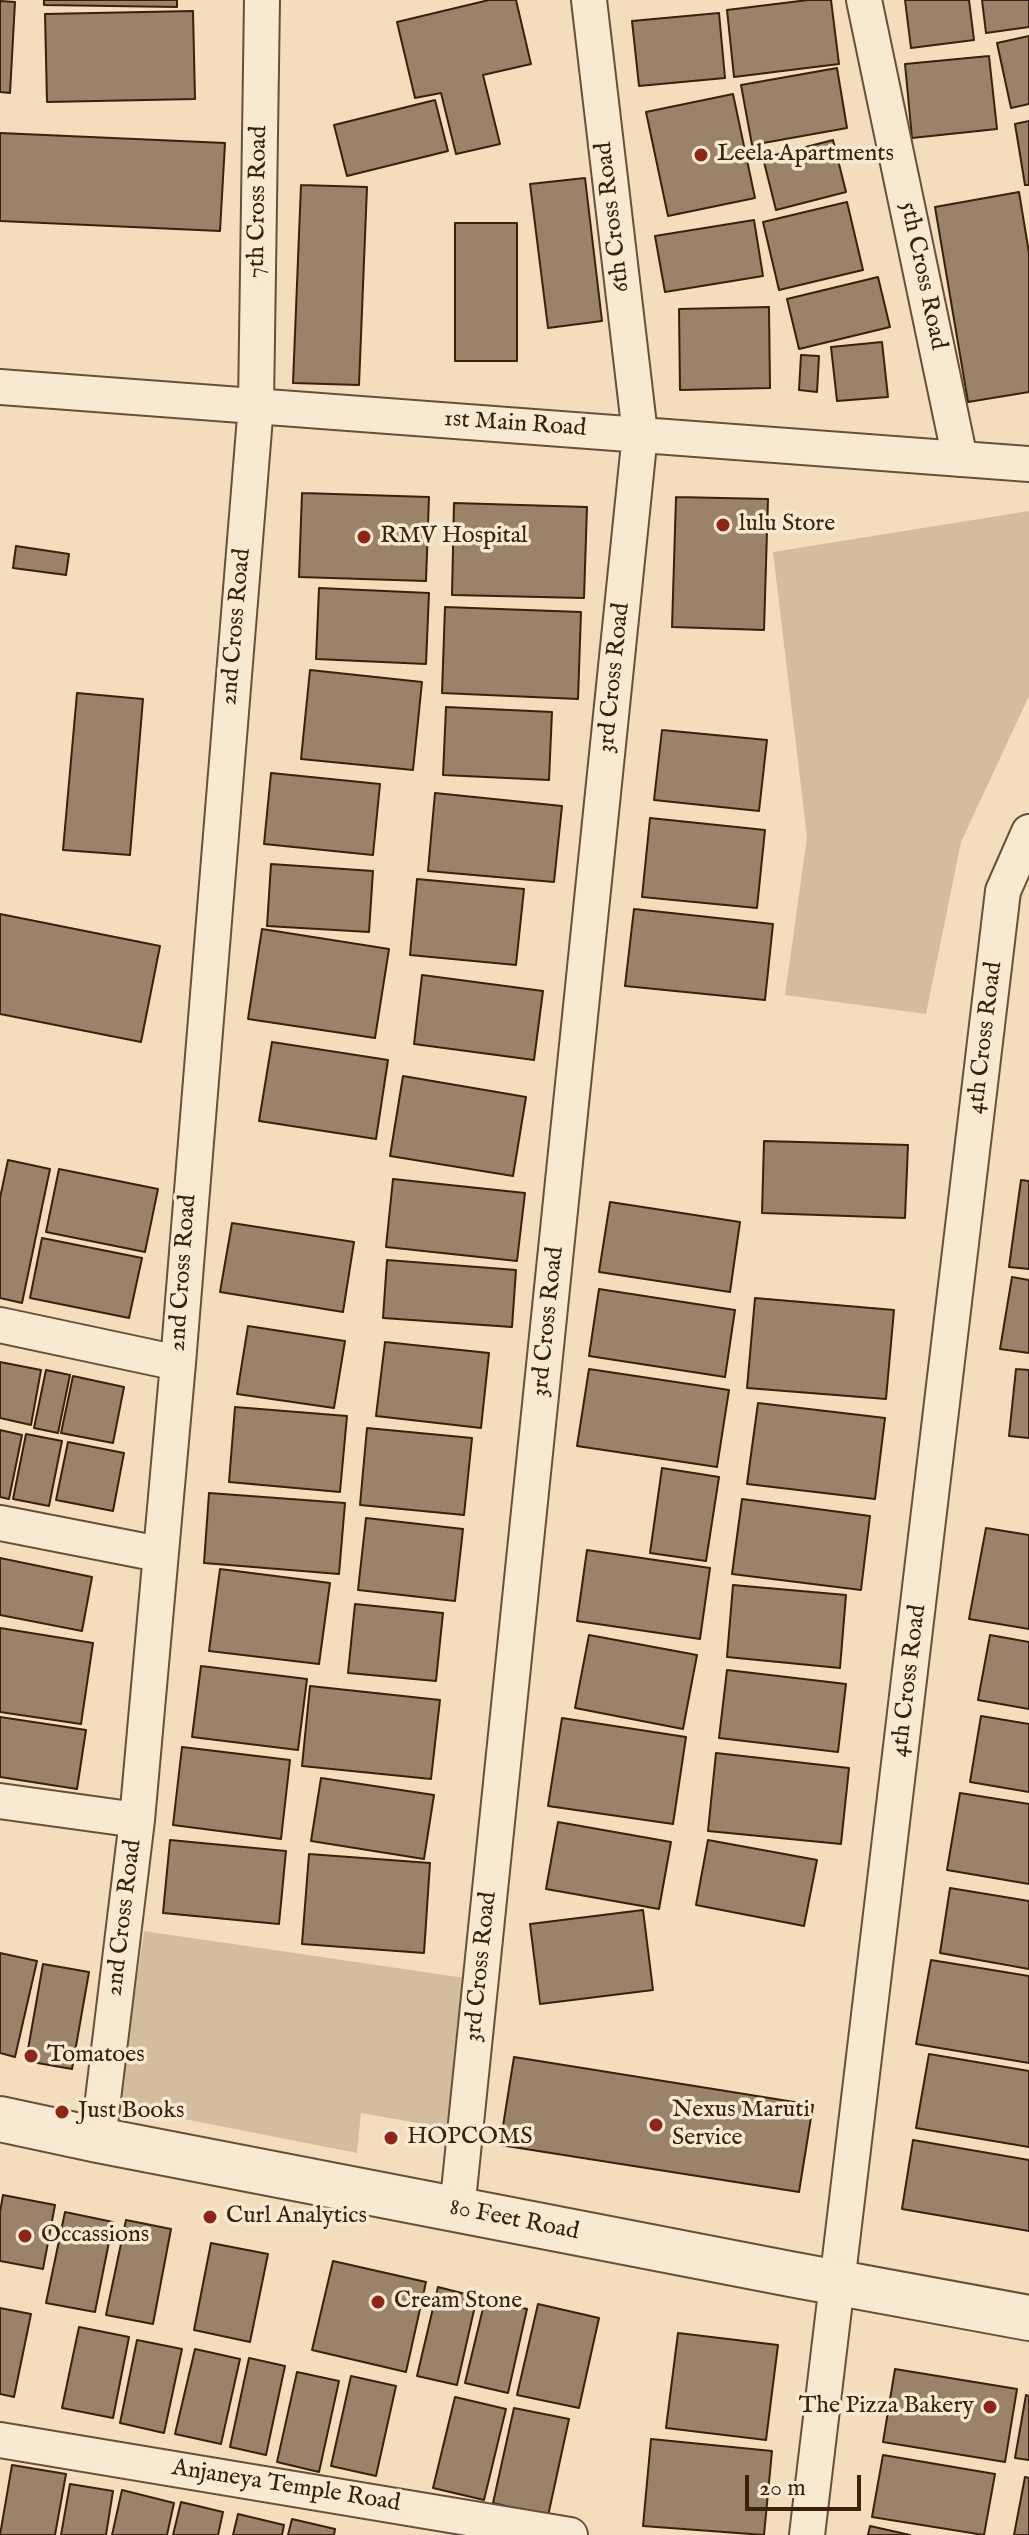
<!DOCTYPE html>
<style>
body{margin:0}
#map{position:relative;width:1029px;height:2535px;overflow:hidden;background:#f4ddbc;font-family:"IM FELL English",serif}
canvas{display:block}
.scale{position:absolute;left:745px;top:2475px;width:116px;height:36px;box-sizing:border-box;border:4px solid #39210c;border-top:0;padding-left:10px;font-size:24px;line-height:28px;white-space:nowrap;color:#39210c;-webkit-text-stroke:6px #f8e9d3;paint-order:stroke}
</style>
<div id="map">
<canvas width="1029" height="2535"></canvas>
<div class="scale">20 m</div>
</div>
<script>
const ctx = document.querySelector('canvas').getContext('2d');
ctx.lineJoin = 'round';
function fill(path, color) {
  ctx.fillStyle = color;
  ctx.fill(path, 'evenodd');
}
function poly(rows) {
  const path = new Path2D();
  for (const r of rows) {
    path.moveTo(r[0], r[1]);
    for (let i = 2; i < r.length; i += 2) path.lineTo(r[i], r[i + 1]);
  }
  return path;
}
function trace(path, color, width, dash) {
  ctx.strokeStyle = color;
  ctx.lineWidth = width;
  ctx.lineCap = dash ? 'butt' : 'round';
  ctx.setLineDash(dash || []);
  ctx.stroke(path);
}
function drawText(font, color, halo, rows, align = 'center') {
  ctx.font = font + ' "IM FELL English",serif';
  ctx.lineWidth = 7;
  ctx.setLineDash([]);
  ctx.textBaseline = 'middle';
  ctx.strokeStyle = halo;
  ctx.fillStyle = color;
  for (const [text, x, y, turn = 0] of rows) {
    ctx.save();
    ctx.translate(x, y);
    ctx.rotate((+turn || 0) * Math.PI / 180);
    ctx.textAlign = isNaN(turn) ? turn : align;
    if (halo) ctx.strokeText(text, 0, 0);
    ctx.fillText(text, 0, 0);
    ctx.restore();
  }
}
fill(poly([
 [1029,511,1029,696,961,842,926,1014,785,995,807,837,773,552],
 [144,1931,465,1978,446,2128,361,2113,357,2153,118,2106]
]), '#d4bd9e');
const building = poly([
 [44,0,177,0,177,7,44,5,44,0],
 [489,0,516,0,531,64,483,75,500,144,456,154,441,93,415,98,397,22,489,0],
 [808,0,831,0,839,64,734,77,727,10,808,0],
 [905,0,969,0,974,40,911,48,905,0],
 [982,0,1029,0,1029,27,986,33,982,0],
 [0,1,15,2,10,93,0,92,0,1],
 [193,11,195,99,47,102,45,14,193,11],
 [719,13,725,78,639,86,632,21,719,13],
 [1029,36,1029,104,1011,108,997,43,1029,36],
 [989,56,997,129,912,138,905,64,989,56],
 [837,68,847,128,752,145,741,85,837,68],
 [733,94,755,198,668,216,646,112,733,94],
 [435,100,448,151,347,176,334,125,435,100],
 [1029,121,1029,185,1025,185,1015,124,1029,121],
 [0,133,225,143,220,231,0,221,0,133],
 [833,140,846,192,776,210,763,158,833,140],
 [585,178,602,321,548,328,530,184,585,178],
 [301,185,367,187,359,385,293,383,301,185],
 [1019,192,1029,253,1029,392,968,402,935,207,1019,192],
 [847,202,863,270,779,290,763,222,847,202],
 [754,220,763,276,665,292,655,236,754,220],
 [455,223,517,223,517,361,455,361,455,223],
 [878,277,890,327,799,349,787,299,878,277],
 [769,307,770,388,680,390,679,309,769,307],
 [882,342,888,397,837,401,831,347,882,342],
 [801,355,819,356,817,392,799,390,801,355],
 [302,493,429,497,426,581,299,577,302,493],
 [676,497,768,499,764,630,672,627,676,497],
 [454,503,587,507,584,598,452,595,454,503],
 [16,546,69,554,66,575,13,568,16,546],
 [319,588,429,593,426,664,316,659,319,588],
 [445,607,581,612,578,699,442,693,445,607],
 [310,670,422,682,413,770,301,759,310,670],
 [77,693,143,699,130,855,63,850,77,693],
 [446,707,552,712,549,780,443,775,446,707],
 [662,730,767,740,759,811,654,800,662,730],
 [271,773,380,784,373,855,264,844,271,773],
 [435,793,562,806,554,882,428,871,435,793],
 [650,818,765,830,757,908,642,897,650,818],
 [271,864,373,871,369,932,267,926,271,864],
 [417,879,524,889,516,965,410,955,417,879],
 [634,909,773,924,765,1000,625,986,634,909],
 [0,914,160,946,141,1042,0,1014,0,914],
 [262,929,389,949,375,1038,248,1019,262,929],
 [422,975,543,991,534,1060,414,1044,422,975],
 [272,1042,388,1060,376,1139,259,1121,272,1042],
 [403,1076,526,1097,513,1176,390,1156,403,1076],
 [764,1141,908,1145,905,1218,762,1213,764,1141],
 [8,1160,50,1169,22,1303,0,1298,0,1198,8,1160],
 [59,1169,158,1189,145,1252,46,1232,59,1169],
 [393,1179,525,1193,517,1261,386,1247,393,1179],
 [1021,1180,1029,1181,1029,1269,1009,1267,1021,1180],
 [610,1202,740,1222,730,1292,599,1272,610,1202],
 [232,1223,354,1242,343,1312,220,1292,232,1223],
 [42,1238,142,1258,129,1318,30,1298,42,1238],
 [387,1260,516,1270,512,1327,383,1318,387,1260],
 [1012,1277,1029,1280,1029,1353,1000,1349,1012,1277],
 [599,1289,735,1310,725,1377,589,1356,599,1289],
 [755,1298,894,1310,886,1399,747,1388,755,1298],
 [248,1326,345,1341,334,1408,237,1394,248,1326],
 [385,1342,489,1353,481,1428,376,1416,385,1342],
 [0,1362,41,1370,31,1425,0,1418,0,1362],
 [589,1369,729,1390,717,1467,577,1446,589,1369],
 [1016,1369,1029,1370,1029,1438,1009,1436,1016,1369],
 [46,1370,70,1375,58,1433,34,1428,46,1370],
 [73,1376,124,1387,113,1443,61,1433,73,1376],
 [758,1403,885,1418,875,1499,747,1484,758,1403],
 [235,1407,347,1416,340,1492,229,1482,235,1407],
 [367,1428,472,1438,464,1515,360,1505,367,1428],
 [0,1430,22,1435,9,1499,0,1497,0,1430],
 [26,1434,62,1441,49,1506,13,1499,26,1434],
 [68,1442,124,1453,113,1511,56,1500,68,1442],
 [662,1468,719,1477,706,1561,650,1553,662,1468],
 [209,1493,345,1503,339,1574,204,1563,209,1493],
 [742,1499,870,1516,861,1590,732,1574,742,1499],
 [366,1518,463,1529,455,1601,358,1590,366,1518],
 [986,1528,1029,1535,1029,1629,969,1619,986,1528],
 [587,1550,710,1568,700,1639,577,1621,587,1550],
 [0,1558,92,1577,82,1631,0,1615,0,1558],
 [220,1569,330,1583,319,1664,209,1651,220,1569],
 [733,1585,846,1595,840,1668,727,1657,733,1585],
 [355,1604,443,1613,436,1681,348,1673,355,1604],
 [0,1628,93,1643,81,1724,0,1712,0,1628],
 [589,1635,697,1655,683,1729,575,1708,589,1635],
 [990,1635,1029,1642,1029,1709,978,1700,990,1635],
 [201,1666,307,1679,298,1750,192,1737,201,1666],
 [727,1670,846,1684,838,1752,719,1738,727,1670],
 [310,1686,440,1700,431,1779,302,1766,310,1686],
 [981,1716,1029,1724,1029,1792,970,1782,981,1716],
 [0,1717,86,1730,77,1789,0,1777,0,1717],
 [562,1718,686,1737,673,1824,548,1806,562,1718],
 [182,1747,290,1760,281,1839,173,1825,182,1747],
 [716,1753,849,1768,841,1844,708,1831,716,1753],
 [321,1778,434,1795,424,1859,311,1841,321,1778],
 [960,1793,1029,1804,1029,1884,947,1870,960,1793],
 [558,1822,671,1842,659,1909,546,1889,558,1822],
 [170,1840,286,1851,279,1924,163,1913,170,1840],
 [708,1840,817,1860,804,1926,696,1905,708,1840],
 [309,1854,430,1863,424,1953,302,1944,309,1854],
 [950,1888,1029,1901,1029,1969,940,1953,950,1888],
 [643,1910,653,1990,540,2004,530,1924,643,1910],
 [0,1953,37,1961,15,2057,0,2053,0,1953],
 [931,1960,1029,1976,1029,2063,916,2044,931,1960],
 [43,1964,89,1972,72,2069,26,2061,43,1964],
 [929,2054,1029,2071,1029,2147,916,2128,929,2054],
 [514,2057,813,2105,799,2192,500,2145,514,2057],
 [913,2140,1029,2160,1029,2231,902,2209,913,2140],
 [3,2195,55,2205,43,2269,0,2261,0,2212,3,2195],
 [65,2212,113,2222,95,2312,46,2303,65,2212],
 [126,2220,171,2229,153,2324,106,2315,126,2220],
 [211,2243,268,2254,250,2342,194,2330,211,2243],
 [333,2261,426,2282,406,2372,312,2350,333,2261],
 [438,2287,477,2297,457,2385,417,2376,438,2287],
 [485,2300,527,2309,508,2393,465,2383,485,2300],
 [538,2304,599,2318,579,2408,517,2395,538,2304],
 [0,2308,31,2314,14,2397,0,2394,0,2308],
 [79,2327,129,2337,113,2418,62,2408,79,2327],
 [678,2333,778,2345,766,2440,666,2428,678,2333],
 [137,2340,182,2349,164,2433,120,2423,137,2340],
 [195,2349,240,2359,221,2444,175,2434,195,2349],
 [249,2358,285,2366,266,2455,230,2447,249,2358],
 [895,2369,1017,2389,1005,2462,883,2442,895,2369],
 [297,2372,339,2381,319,2472,277,2462,297,2372],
 [351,2376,396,2386,376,2476,331,2466,351,2376],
 [1026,2395,1029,2396,1029,2460,1015,2458,1026,2395],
 [455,2397,506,2409,484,2500,433,2488,455,2397],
 [514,2408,569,2419,548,2516,493,2503,514,2408],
 [651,2439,772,2451,764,2535,643,2526,651,2439],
 [883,2455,995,2474,984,2535,872,2517,883,2455],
 [12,2465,66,2474,55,2535,0,2535,12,2465],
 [1025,2477,1029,2478,1029,2535,1014,2535,1025,2477],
 [70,2484,113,2491,106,2535,61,2535,70,2484],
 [122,2490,174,2503,167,2535,112,2535,122,2490],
 [181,2502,223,2512,218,2535,173,2535,181,2502],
 [238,2514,284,2525,282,2535,233,2535,238,2514],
 [292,2519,335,2529,334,2535,288,2535,292,2519],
 [870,2526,910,2535,868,2535,870,2526]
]);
fill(building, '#9a8368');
trace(building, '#39210c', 2);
const minor = poly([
 [864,0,960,459],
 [0,387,1029,464],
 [0,1325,178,1363],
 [0,1523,159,1554],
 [0,1801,137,1820],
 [98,2140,137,1820,178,1363,256,405,262,0],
 [457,2210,640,434,589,0],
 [0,2440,570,2535],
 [807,2535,1003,891,1029,832]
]);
const tertiary = poly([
 [0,2119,98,2140,790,2274,1029,2318]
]);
trace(minor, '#685038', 38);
trace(tertiary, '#685038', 48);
trace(minor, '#f8e9d3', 34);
trace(tertiary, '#f8e9d3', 44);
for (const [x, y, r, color] of [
 [701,155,8,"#8f2418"],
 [723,525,8,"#8f2418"],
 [364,537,8,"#8f2418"],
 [31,2056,8,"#8f2418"],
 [62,2112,8,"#8f2418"],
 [656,2125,8,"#8f2418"],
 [391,2138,8,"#8f2418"],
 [210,2217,8,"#8f2418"],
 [25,2236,8,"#8f2418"],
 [378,2302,8,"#8f2418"],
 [990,2407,8,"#8f2418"]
]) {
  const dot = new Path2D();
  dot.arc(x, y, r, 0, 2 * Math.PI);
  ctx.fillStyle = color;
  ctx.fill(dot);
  trace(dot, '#f8e9d3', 3);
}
drawText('24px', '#39210c', '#f8e9d3', [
 ["Leela Apartments",717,155],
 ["lulu Store",739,525],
 ["RMV Hospital",380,537],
 ["Tomatoes",47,2056],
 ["Nexus Maruti",672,2111],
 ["Service",672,2139],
 ["Just Books",78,2112],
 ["HOPCOMS",407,2138],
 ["Curl Analytics",226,2217],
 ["Occassions",41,2236],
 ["Cream Stone",394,2302],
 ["The Pizza Bakery",974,2407,"right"]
], 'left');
drawText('24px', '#39210c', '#f8e9d3', [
 ["7th Cross Road",259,202,-89],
 ["6th Cross Road",614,217,-97],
 ["5th Cross Road",922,276,78],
 ["1st Main Road",515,425,4],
 ["2nd Cross Road",237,627,-85],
 ["3rd Cross Road",615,678,-84],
 ["4th Cross Road",986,1038,-83],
 ["2nd Cross Road",184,1273,-86],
 ["3rd Cross Road",549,1322,-84],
 ["4th Cross Road",910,1681,-83],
 ["2nd Cross Road",125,1918,-83],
 ["3rd Cross Road",482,1967,-84],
 ["80 Feet Road",514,2221,11],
 ["Anjaneya Temple Road",286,2487,9]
]);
</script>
